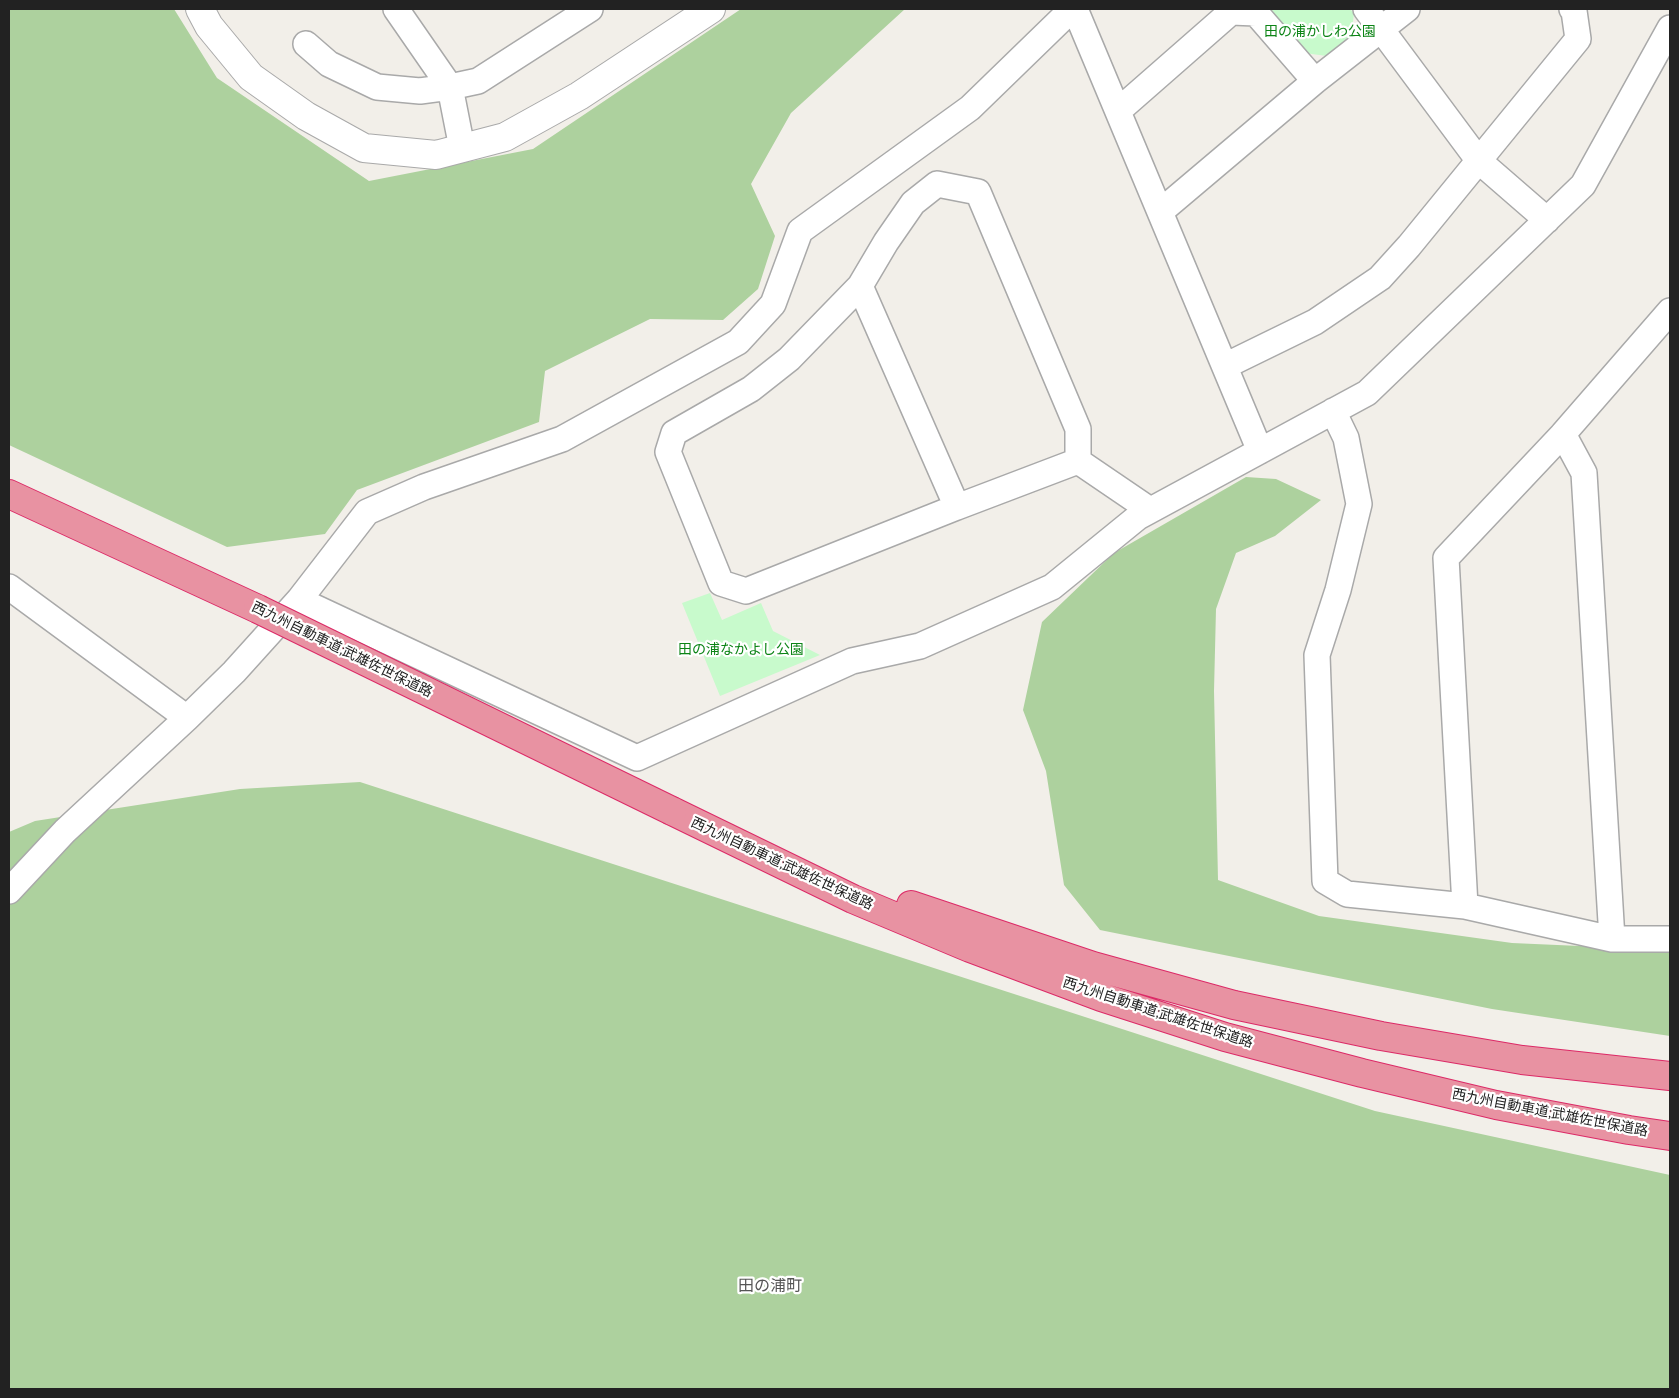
<!DOCTYPE html>
<meta charset="utf-8">
<style>
body{margin:0}
#map{position:relative;width:1679px;height:1398px;overflow:hidden;background:#f2efe9;font-family:"PT Sans Narrow",sans-serif}
canvas{display:block}
.frame{position:absolute;inset:0;border:10px solid #222;pointer-events:none}
</style>
<div id="map">
<canvas width="1679" height="1398"></canvas>
<div class="frame"></div>
</div>
<script>
const ctx = document.querySelector('canvas').getContext('2d');
ctx.lineJoin = 'round';
function fill(path, color) {
  ctx.fillStyle = color;
  ctx.fill(path, 'evenodd');
}
function poly(rows) {
  const path = new Path2D();
  for (const r of rows) {
    path.moveTo(r[0], r[1]);
    for (let i = 2; i < r.length; i += 2) path.lineTo(r[i], r[i + 1]);
  }
  return path;
}
function trace(path, color, width, dash) {
  ctx.strokeStyle = color;
  ctx.lineWidth = width;
  ctx.lineCap = dash ? 'butt' : 'round';
  ctx.setLineDash(dash || []);
  ctx.stroke(path);
}
function drawText(font, color, halo, rows, align = 'center') {
  ctx.font = font + ' "PT Sans Narrow","Noto Sans JP",sans-serif';
  ctx.lineWidth = 4.5;
  ctx.setLineDash([]);
  ctx.textBaseline = 'middle';
  ctx.strokeStyle = halo;
  ctx.fillStyle = color;
  for (const [text, x, y, turn = 0] of rows) {
    ctx.save();
    ctx.translate(x, y);
    ctx.rotate((+turn || 0) * Math.PI / 180);
    ctx.textAlign = isNaN(turn) ? turn : align;
    if (halo) ctx.strokeText(text, 0, 0);
    ctx.fillText(text, 0, 0);
    ctx.restore();
  }
}
fill(poly([
 [9,9,174,9,217,78,369,181,533,149,741,9,905,9,791,113,751,184,775,236,758,289,723,320,650,319,545,371,539,422,357,490,325,534,227,547,9,445],
 [1246,477,1276,479,1321,500,1275,536,1236,553,1216,609,1214,691,1218,880,1319,916,1512,943,1670,950,1670,1036,1492,1009,1100,930,1064,885,1046,771,1023,710,1042,622,1114,553],
 [360,782,1375,1111,1670,1175,1670,1389,9,1389,9,832,35,821,240,789]
]), '#add19e');
fill(poly([
 [1271,9,1350,9,1354,13,1351,39,1327,56,1304,53],
 [710,593,722,620,761,603,773,631,820,655,720,696,682,603]
]), '#c8facc');
const minor = poly([
 [396,9,450,87,462,148],
 [1075,9,1260,451],
 [1366,9,1479,161,1547,220],
 [306,44,329,64,377,87,420,91,450,87,478,81,590,9],
 [1118,111,1231,12,1256,13,1315,81],
 [1160,212,1315,81,1407,9],
 [860,286,957,507,746,591,721,583,668,452,674,433,751,389,789,359,860,286,886,242,913,203,937,184,978,192,1078,429,1078,461,1150,510],
 [1670,311,1563,434,1446,558,1465,906,1612,939,1670,939],
 [1225,366,1315,322,1380,278,1409,246,1578,39,1574,11,1572,9],
 [1333,411,1346,438,1359,504,1338,590,1317,655,1325,881,1347,894,1465,906],
 [1563,434,1584,473,1612,939],
 [957,507,1078,461],
 [9,587,187,718],
 [299,600,637,758,852,661,920,646,1052,587,1138,517,1367,393,1583,185,1670,28],
 [9,891,65,831,187,718,234,672,299,600,367,512,424,487,562,439,738,342,773,304,800,231,970,108,1072,9]
]);
const tertiary = poly([
 [200,9,209,26,251,77,306,116,364,148,436,155,505,137,579,96,711,9]
]);
const motorway = poly([
 [9,494,258,609],
 [672,811,853,899,970,948,1101,997,1225,1037,1362,1073,1496,1105,1629,1130,1670,1136],
 [911,905,1093,966,1234,1005,1381,1036,1522,1060,1670,1076]
]);
trace(minor, '#a9a9a9', 28);
trace(tertiary, '#a9a9a9', 30);
trace(motorway, '#dc2a67', 30);
trace(minor, '#fff', 25);
trace(tertiary, '#fff', 28);
trace(motorway, '#e892a2', 28);
const motorwayBridge = poly([
 [258,609,672,811]
]);
trace(motorwayBridge, '#dc2a67', 30, []);
trace(motorwayBridge, '#e892a2', 28);
drawText('14px', '#0c8416', '#fff', [
 ["田の浦かしわ公園",1320,32],
 ["田の浦なかよし公園",741,650]
]);
drawText('14px', '#222', '#fff', [
 ["西九州自動車道;武雄佐世保道路",342,650,26],
 ["西九州自動車道;武雄佐世保道路",782,864,25],
 ["西九州自動車道;武雄佐世保道路",1158,1013,18],
 ["西九州自動車道;武雄佐世保道路",1550,1113,11]
]);
drawText('16px', '#555', '#fff', [
 ["田の浦町",770,1286]
]);
</script>
